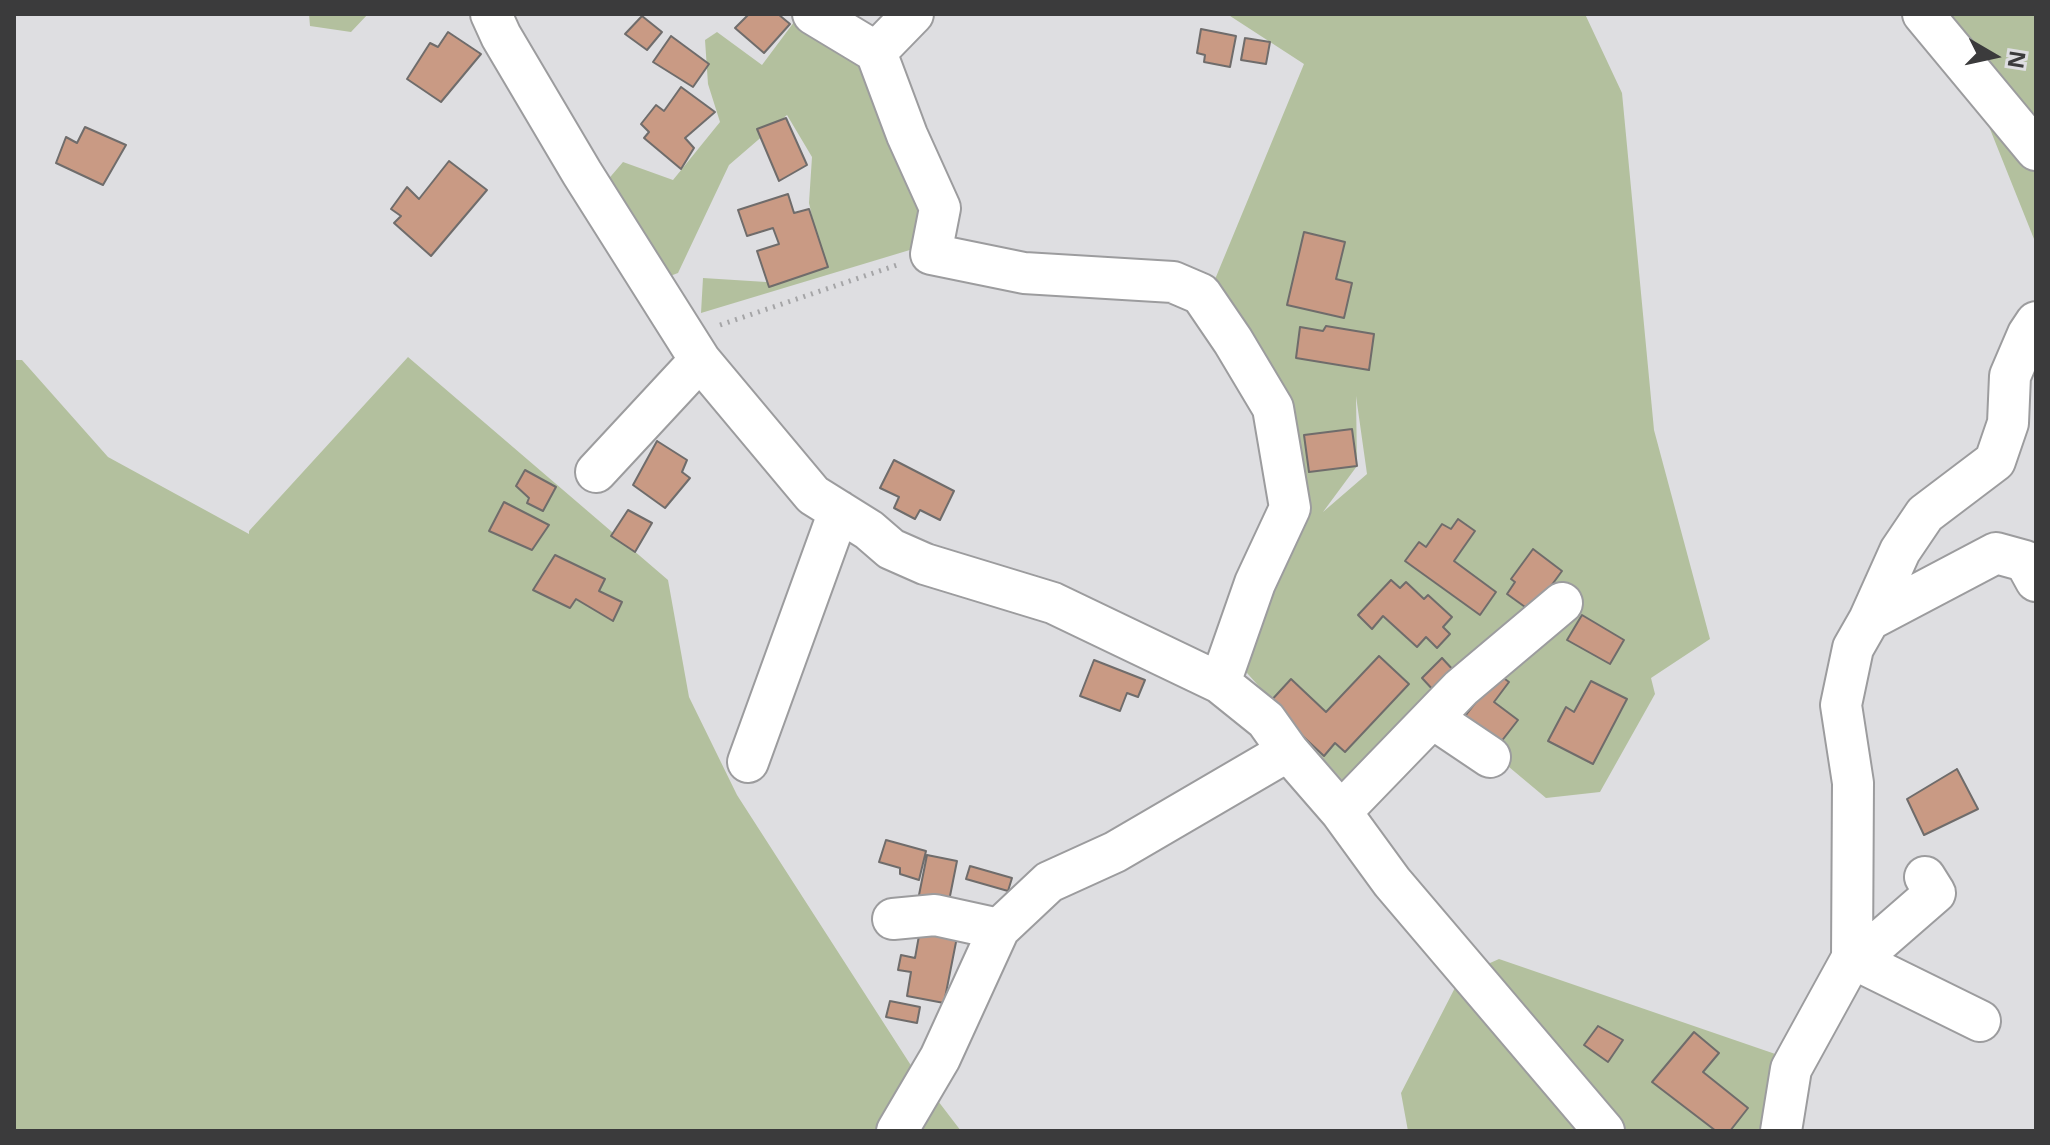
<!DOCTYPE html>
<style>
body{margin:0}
#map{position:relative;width:2050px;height:1145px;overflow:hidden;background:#dedee1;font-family:"Noto Sans",sans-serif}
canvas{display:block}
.frame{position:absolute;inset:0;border:16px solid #3b3b3c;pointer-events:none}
.north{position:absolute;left:1954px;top:16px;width:80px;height:80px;-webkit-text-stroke:6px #dedee1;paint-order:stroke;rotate:99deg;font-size:22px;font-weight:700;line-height:32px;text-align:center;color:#3b3b3c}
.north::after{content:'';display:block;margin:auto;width:28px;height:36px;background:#3b3b3c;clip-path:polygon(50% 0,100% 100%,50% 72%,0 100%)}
</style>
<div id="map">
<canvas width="2050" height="1145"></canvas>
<div class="frame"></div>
<div class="north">N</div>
</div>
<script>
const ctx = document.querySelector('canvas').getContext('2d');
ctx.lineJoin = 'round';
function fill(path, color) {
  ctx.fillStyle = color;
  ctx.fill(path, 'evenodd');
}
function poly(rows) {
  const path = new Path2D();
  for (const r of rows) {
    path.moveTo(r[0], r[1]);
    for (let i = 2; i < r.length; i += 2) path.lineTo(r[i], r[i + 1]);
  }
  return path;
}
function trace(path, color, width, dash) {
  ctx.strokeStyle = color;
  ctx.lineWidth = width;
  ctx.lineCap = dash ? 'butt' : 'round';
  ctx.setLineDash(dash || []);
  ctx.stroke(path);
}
fill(poly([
 [309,14,368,14,351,32,310,26],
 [800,14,876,52,933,243,701,313,703,278,782,283,823,265,809,203,812,157,787,115,729,165,678,273,662,279,600,189,623,162,673,180,720,122,708,84,705,40,717,32,762,65],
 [1227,14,1585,14,1622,93,1654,430,1710,639,1651,678,1655,694,1600,792,1546,798,1441,710,1345,783,1239,664,1300,510,1211,289,1304,64],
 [1356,396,1367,474,1323,512,1357,466],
 [1944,14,2036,14,2036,244],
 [408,357,668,580,689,697,737,795,912,1067,961,1131,14,1131,14,360,22,360,108,457,249,534,249,531],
 [1499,959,1784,1057,1759,1131,1408,1131,1401,1093,1461,976]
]), '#b3c09e');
const building = poly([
 [749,14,778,14,790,24,764,53,735,28,749,14],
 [642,16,662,32,647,50,625,34,642,16],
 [1201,29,1236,36,1230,67,1204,62,1205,55,1197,53,1201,29],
 [448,32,481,54,441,102,407,79,430,43,438,47,448,32],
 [671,36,709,64,693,87,653,62,671,36],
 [1245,38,1270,42,1266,64,1241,60,1245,38],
 [681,87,715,112,685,138,694,148,681,169,644,138,649,132,641,124,656,105,664,111,681,87],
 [786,118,807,165,779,181,757,129,786,118],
 [85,127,126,145,103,185,56,163,66,137,77,143,85,127],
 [449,161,487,190,431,256,394,223,401,216,391,209,407,187,419,199,449,161],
 [788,194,794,213,809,209,828,267,769,287,757,251,779,244,773,228,747,236,738,210,788,194],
 [1304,232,1345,242,1336,279,1352,283,1344,318,1287,305,1304,232],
 [1326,326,1374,334,1369,370,1296,358,1300,327,1323,331,1326,326],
 [1352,429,1357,466,1309,472,1304,435,1352,429],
 [657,441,687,460,682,472,690,478,665,508,633,485,657,441],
 [894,460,954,491,940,520,920,510,915,519,894,508,899,497,880,488,894,460],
 [525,470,556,487,543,511,527,503,529,498,516,486,525,470],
 [504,502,549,525,532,550,489,531,504,502],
 [628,510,652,523,635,552,611,536,628,510],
 [1458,519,1475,531,1454,561,1496,592,1480,615,1405,561,1419,542,1426,547,1442,524,1451,529,1458,519],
 [1533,549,1562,571,1532,612,1507,594,1515,582,1511,579,1533,549],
 [555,555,605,579,599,591,622,602,613,621,576,599,570,608,533,590,555,555],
 [1391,580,1400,588,1406,582,1424,599,1428,595,1452,617,1443,627,1450,634,1437,648,1426,637,1417,647,1383,616,1372,629,1358,615,1391,580],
 [1582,615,1624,640,1610,664,1567,640,1582,615],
 [1379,656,1409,684,1345,752,1335,743,1324,756,1268,704,1291,679,1326,712,1379,656],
 [1442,658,1455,672,1435,692,1422,678,1442,658],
 [1094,660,1145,680,1138,697,1127,693,1120,711,1080,696,1094,660],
 [1498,674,1509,682,1494,702,1518,720,1497,747,1462,720,1498,674],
 [1591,681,1627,699,1593,764,1548,741,1566,707,1574,712,1591,681],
 [1957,769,1978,809,1924,835,1907,799,1957,769],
 [886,840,926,851,919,880,900,874,900,868,879,862,886,840],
 [927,855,957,861,948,906,918,900,927,855],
 [970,866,1012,878,1008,891,966,879,970,866],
 [920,930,957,937,944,1003,907,996,911,972,898,970,901,955,915,958,920,930],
 [890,1001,920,1007,917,1023,886,1017,890,1001],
 [1598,1026,1623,1040,1608,1062,1584,1045,1598,1026],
 [1694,1032,1719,1053,1703,1072,1748,1108,1730,1131,1716,1131,1652,1082,1694,1032]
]);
fill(building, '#c99a84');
trace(building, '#6f6c6b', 2);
const minor = poly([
 [491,14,501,36,582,173,700,360,813,495,869,530,891,549,925,564,1053,603,1220,683,1266,720,1288,751,1341,812,1392,882,1604,1131],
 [813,14,876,52,907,135,940,208,931,254,1024,273,1173,282,1201,294,1233,341,1273,408,1290,508,1255,583,1220,683],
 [1923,14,2036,150],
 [876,52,913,14],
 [596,472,700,360],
 [1869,620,1996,553,2025,561,2036,581],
 [1432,718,1490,757],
 [748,762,839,511],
 [1341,812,1461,688,1562,603],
 [893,919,935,915,999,929],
 [1852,958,1980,1021],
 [1858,960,1935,893,1925,877],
 [897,1131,940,1058,999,929,1049,882,1115,852,1288,751],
 [1781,1131,1791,1069,1852,958,1853,783,1841,705,1853,648,1869,620,1900,551,1925,514,1995,461,2008,423,2010,376,2028,334,2036,322]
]);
trace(minor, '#9c9c9e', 44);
trace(poly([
 [720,325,900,264]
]), '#a5a5a7', 5, [2, 6]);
trace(minor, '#fff', 40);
</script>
